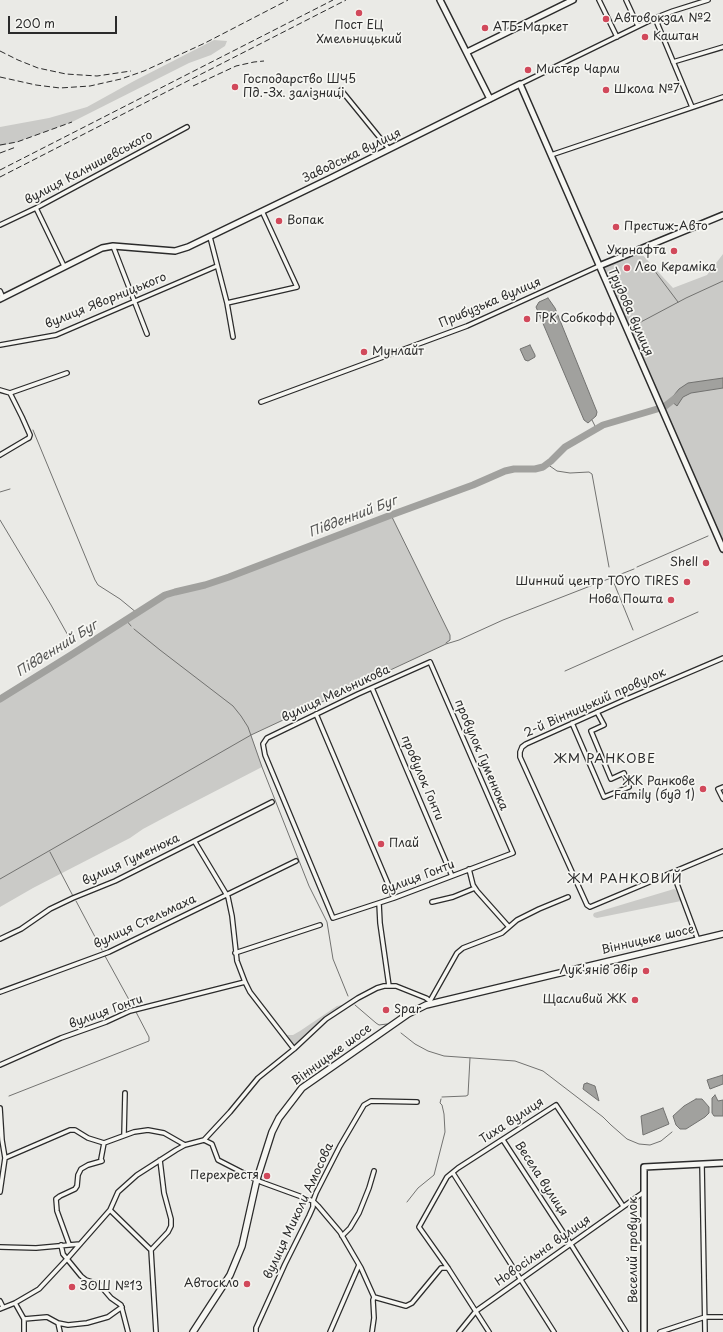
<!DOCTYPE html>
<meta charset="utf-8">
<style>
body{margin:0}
#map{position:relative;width:723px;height:1332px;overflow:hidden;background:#eaeae6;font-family:"Playpen Sans",sans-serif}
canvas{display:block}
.scale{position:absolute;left:8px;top:16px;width:109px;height:18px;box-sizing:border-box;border:2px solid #2b2b2b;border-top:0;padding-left:5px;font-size:12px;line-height:14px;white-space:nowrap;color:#2b2b2b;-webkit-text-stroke:3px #f6f6f2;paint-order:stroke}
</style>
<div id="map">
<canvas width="723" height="1332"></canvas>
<div class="scale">200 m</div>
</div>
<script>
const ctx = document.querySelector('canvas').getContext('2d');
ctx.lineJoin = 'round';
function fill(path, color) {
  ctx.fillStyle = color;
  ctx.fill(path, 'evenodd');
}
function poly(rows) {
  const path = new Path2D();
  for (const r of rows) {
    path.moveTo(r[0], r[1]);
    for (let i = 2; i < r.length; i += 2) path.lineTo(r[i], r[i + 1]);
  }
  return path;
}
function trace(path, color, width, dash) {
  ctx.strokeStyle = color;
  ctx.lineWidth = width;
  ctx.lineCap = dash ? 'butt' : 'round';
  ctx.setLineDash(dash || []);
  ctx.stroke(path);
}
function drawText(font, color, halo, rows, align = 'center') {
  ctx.font = font + ' "Playpen Sans",sans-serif';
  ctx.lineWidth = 3.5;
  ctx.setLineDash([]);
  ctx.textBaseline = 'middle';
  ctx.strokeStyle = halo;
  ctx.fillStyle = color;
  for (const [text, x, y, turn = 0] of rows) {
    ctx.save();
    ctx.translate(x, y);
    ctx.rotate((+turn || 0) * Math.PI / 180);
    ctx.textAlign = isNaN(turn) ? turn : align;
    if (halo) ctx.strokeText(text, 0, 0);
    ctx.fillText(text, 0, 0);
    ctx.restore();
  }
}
fill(poly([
 [214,40,227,41,225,46,211,55,189,63,72,122,17,142,0,146,0,127,49,118,87,107,134,81],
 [639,251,673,288,707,275,723,254,723,544,601,267],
 [391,515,450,635,450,640,446,644,251,735,262,767,173,813,143,829,130,838,33,888,0,907,0,699,71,655,165,595,175,592,205,585,229,577],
 [674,889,676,890,681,901,597,918,594,917,593,915,594,913],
 [342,1005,344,1006,327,1016,297,1044,293,1044,290,1040,287,1035,293,1035,300,1031,337,1006]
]), '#cacac7');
const water = poly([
 [548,298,555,308,597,412,596,416,588,423,584,420,536,307,539,302,548,298],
 [530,345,535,355,535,357,528,361,525,360,520,349,530,345],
 [723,378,723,388,691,393,683,397,677,406,670,400,679,389,688,383,723,378],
 [723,1075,723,1084,710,1089,707,1080,723,1075],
 [587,1083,595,1086,599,1101,583,1089,584,1084,587,1083],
 [715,1095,718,1101,723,1100,723,1116,714,1116,712,1113,712,1098,715,1095],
 [696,1099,702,1099,709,1107,709,1113,705,1117,686,1129,680,1129,676,1125,673,1116,684,1106,696,1099],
 [663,1108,669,1124,643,1135,641,1116,663,1108]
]);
fill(water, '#a1a19e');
trace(water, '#727270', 1);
trace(poly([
 [654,270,678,302],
 [639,323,686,298,723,281],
 [592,420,596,428],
 [33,430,95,580,98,585,120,599,137,613],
 [547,464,557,471,570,473,589,472,592,474,609,567],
 [0,492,10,489],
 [391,515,450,635,450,640,446,643],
 [0,520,51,605,70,639],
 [637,567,708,536],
 [614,583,633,630],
 [126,620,131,626],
 [134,629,160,650,233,706,241,716,248,727,262,767,309,886,327,922,333,959,348,996],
 [565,671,698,612],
 [50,852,73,896],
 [0,879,251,735,446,644,459,640,503,620,634,569],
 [76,901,102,950],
 [105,956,133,1007],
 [355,1005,376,1023,379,1025,387,1024],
 [401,1033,415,1044,428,1051,444,1056,515,1061,543,1071,603,1117,611,1125,627,1139,639,1144,650,1145,661,1141,672,1132],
 [9,1096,149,1041,149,1037,136,1012],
 [442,1097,466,1096,468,1095,470,1058],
 [407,1202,418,1188,434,1175,445,1132,444,1114,442,1105,440,1103,441,1099]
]), '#727270', 1);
trace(poly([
 [0,699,71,655,165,595,175,592,205,585,229,577,391,515,473,485,505,471,514,469,535,469,543,467,551,461,565,447,603,425,664,407,678,396]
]), '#a1a19e', 7);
const street = poly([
 [599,0,617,37],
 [626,0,638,26],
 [655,18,692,107],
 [673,62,723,47],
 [520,84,655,18,673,11,708,0],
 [341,90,389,149],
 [551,155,723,97],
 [36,208,64,266],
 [0,225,36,208,187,127],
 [210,237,227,303,233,337],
 [113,246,147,334],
 [0,291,3,298],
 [227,303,297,287,262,211],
 [0,345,56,335,217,266],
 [0,390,10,393,22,417,30,435,29,438,27,439,0,455],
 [10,393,67,373],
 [261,402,467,326,599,266],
 [723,658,622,701,526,744,522,747,520,752,520,757,587,905,590,907,723,851],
 [430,662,513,853,394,898,333,918,265,755,263,744,267,738,358,694,430,662],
 [372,688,452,876],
 [316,714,394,898],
 [572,723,604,797,629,787,624,773,611,779,591,731,604,725,597,712],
 [723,787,718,789,723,799],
 [195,842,228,897,232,916,237,961,245,982,250,992,294,1049],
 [469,869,473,885,477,891,509,927],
 [673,873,698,940],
 [432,902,453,897,475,888],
 [379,903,380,923,389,986],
 [0,939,21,929,50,909,73,898,115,881,272,802],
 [235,953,320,925],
 [0,992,109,952,296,861],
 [430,1001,457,953,463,948,502,933,517,920,539,909,568,897],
 [0,1065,61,1038,106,1022,130,1011,245,982],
 [0,1108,2,1140,5,1158,0,1192],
 [124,1135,125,1093],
 [204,1140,212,1144,218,1160,261,1182,313,1201,318,1206,340,1232,361,1268,374,1297],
 [503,1140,570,1243,626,1332],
 [5,1158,70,1130,75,1130,88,1138,104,1143,134,1132,148,1130,164,1133,185,1145],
 [702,1164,705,1332],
 [453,1173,554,1332],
 [110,1210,151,1250,156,1332],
 [342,1236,350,1228,359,1213,369,1188,374,1171],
 [69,1244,57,1211,56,1199,60,1196,75,1189,77,1186,78,1175,81,1169,88,1165,102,1161,101,1159,104,1143],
 [61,1245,63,1254,81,1276,86,1280,99,1284,111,1298,121,1305,128,1332],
 [0,1247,36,1248,80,1244],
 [151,1250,168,1232,171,1226,171,1219,164,1193,160,1160],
 [0,1301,3,1307],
 [15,1303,24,1319,24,1332],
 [0,1309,15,1303,39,1289,67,1259,110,1210,118,1192,137,1175,176,1150,185,1145,204,1140,230,1112,258,1078,294,1049,326,1019,358,998,377,988,384,986,396,986,426,998,430,1001,431,1004],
 [24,1319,47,1317,58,1323,60,1332],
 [58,1323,68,1325,87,1323,108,1317,122,1307],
 [256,1332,256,1328,285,1264,309,1216,313,1207,313,1201,316,1193,340,1146,364,1105,371,1101,417,1102],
 [330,1332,359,1265],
 [372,1332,374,1318,373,1300,374,1297,406,1306,412,1303,441,1268,448,1268],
 [459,1332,476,1311,644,1192],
 [489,1332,448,1268,419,1227,447,1177,458,1168,556,1105,623,1206],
 [660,1332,705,1317,723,1317]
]);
const secondary = poly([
 [440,0,490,99],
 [467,52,573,0],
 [599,266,723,215],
 [0,299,102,248,113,246,175,251,188,247,331,178,520,84,723,549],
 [644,1332,644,1167,723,1163]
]);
const primary = poly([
 [193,1332,230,1275,242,1246,257,1179,272,1132,279,1118,302,1088,408,1014,426,1005,723,934]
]);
trace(street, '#2b2b2b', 6);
trace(secondary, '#2b2b2b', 8);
trace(primary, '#2b2b2b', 8);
trace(street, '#f6f6f2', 3.5);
trace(secondary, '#f6f6f2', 5);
trace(primary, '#f6f6f2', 5.5);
trace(poly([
 [0,51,18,60,38,68,66,74,97,76,131,71],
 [0,77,36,85,60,88,90,86,121,79,144,71,205,43,288,0],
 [193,86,236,66,254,62,264,61],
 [0,145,17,142,72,122],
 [0,153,16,147],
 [0,170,333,0],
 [0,177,346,0]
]), '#2b2b2b', 1, [6, 3]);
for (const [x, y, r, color] of [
 [359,13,4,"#d1495b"],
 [606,19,4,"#d1495b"],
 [485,28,4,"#d1495b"],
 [645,37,4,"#d1495b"],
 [528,70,4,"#d1495b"],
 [235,87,4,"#d1495b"],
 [606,90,4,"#d1495b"],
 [279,221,4,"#d1495b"],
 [616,227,4,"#d1495b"],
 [674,251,4,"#d1495b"],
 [627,268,4,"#d1495b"],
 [527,319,4,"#d1495b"],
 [364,352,4,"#d1495b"],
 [706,563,4,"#d1495b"],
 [687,582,4,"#d1495b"],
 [671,600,4,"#d1495b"],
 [703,789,4,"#d1495b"],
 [381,844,4,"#d1495b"],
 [646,971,4,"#d1495b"],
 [635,1000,4,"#d1495b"],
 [386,1010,4,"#d1495b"],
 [267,1176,4,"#d1495b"],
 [247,1284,4,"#d1495b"],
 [72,1287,4,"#d1495b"]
]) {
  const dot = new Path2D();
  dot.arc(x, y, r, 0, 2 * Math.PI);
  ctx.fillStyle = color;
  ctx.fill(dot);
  trace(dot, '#f6f6f2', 1.5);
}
drawText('12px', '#2b2b2b', '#f6f6f2', [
 ["Автовокзал №2",614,19],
 ["Пост ЕЦ",359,26,"center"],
 ["Хмельницький",359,40,"center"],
 ["АТБ-Маркет",493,28],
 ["Каштан",653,37],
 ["Мистер Чарли",536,70],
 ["Господарство ШЧ5",243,80],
 ["Пд.-Зх. залізниці",243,94],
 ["Школа №7",614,90],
 ["Вопак",287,221],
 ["Престиж-Авто",624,227],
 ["Укрнафта",666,251,"right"],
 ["Лео Кераміка",635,268],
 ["ГРК Собкофф",535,319],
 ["Мунлайт",372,352],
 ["Shell",698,563,"right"],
 ["Шинний центр TOYO TIRES",679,582,"right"],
 ["Нова Пошта",663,600,"right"],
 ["ЖК Ранкове",695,782,"right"],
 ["Family (буд 1)",695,796,"right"],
 ["Плай",389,844],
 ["Лук'янів двір",638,971,"right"],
 ["Щасливий ЖК",627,1000,"right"],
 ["Spar",394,1010],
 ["Перехрестя",259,1176,"right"],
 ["Автоскло",239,1284,"right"],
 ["ЗОШ №13",80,1287]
], 'left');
drawText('12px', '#2b2b2b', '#f6f6f2', [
 ["Заводська вулиця",352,156,-26],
 ["вулиця Калнишевського",89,168,-28],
 ["вулиця Яворницького",106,301,-22],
 ["Прибузька вулиця",490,303,-23],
 ["Трудова вулиця",630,312,66],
 ["вулиця Мельникова",336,694,-25],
 ["2-й Вінницький провулок",595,703,-24],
 ["провулок Гуменюка",481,755,67],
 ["провулок Гонти",422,778,67],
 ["вулиця Гуменюка",131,860,-25],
 ["вулиця Гонти",418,878,-21],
 ["вулиця Стельмаха",145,922,-25],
 ["Вінницьке шосе",648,940,-13],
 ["вулиця Гонти",106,1012,-20],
 ["Вінницьке шосе",332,1055,-36],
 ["Тиха вулиця",512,1121,-33],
 ["Весела вулиця",541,1179,57],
 ["вулиця Миколи Амосова",299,1211,-65],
 ["Веселий провулок",634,1250,-90],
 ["Новосільна вулиця",543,1251,-35]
]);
drawText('italic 13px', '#545453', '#f6f6f2', [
 ["Південний Буг",353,517,-21],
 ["Південний Буг",57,649,-32]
]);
ctx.letterSpacing = '1px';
drawText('13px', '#2b2b2b', '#f6f6f2', [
 ["ЖМ РАНКОВЕ",605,759],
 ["ЖМ РАНКОВИЙ",625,879]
]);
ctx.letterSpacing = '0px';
</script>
